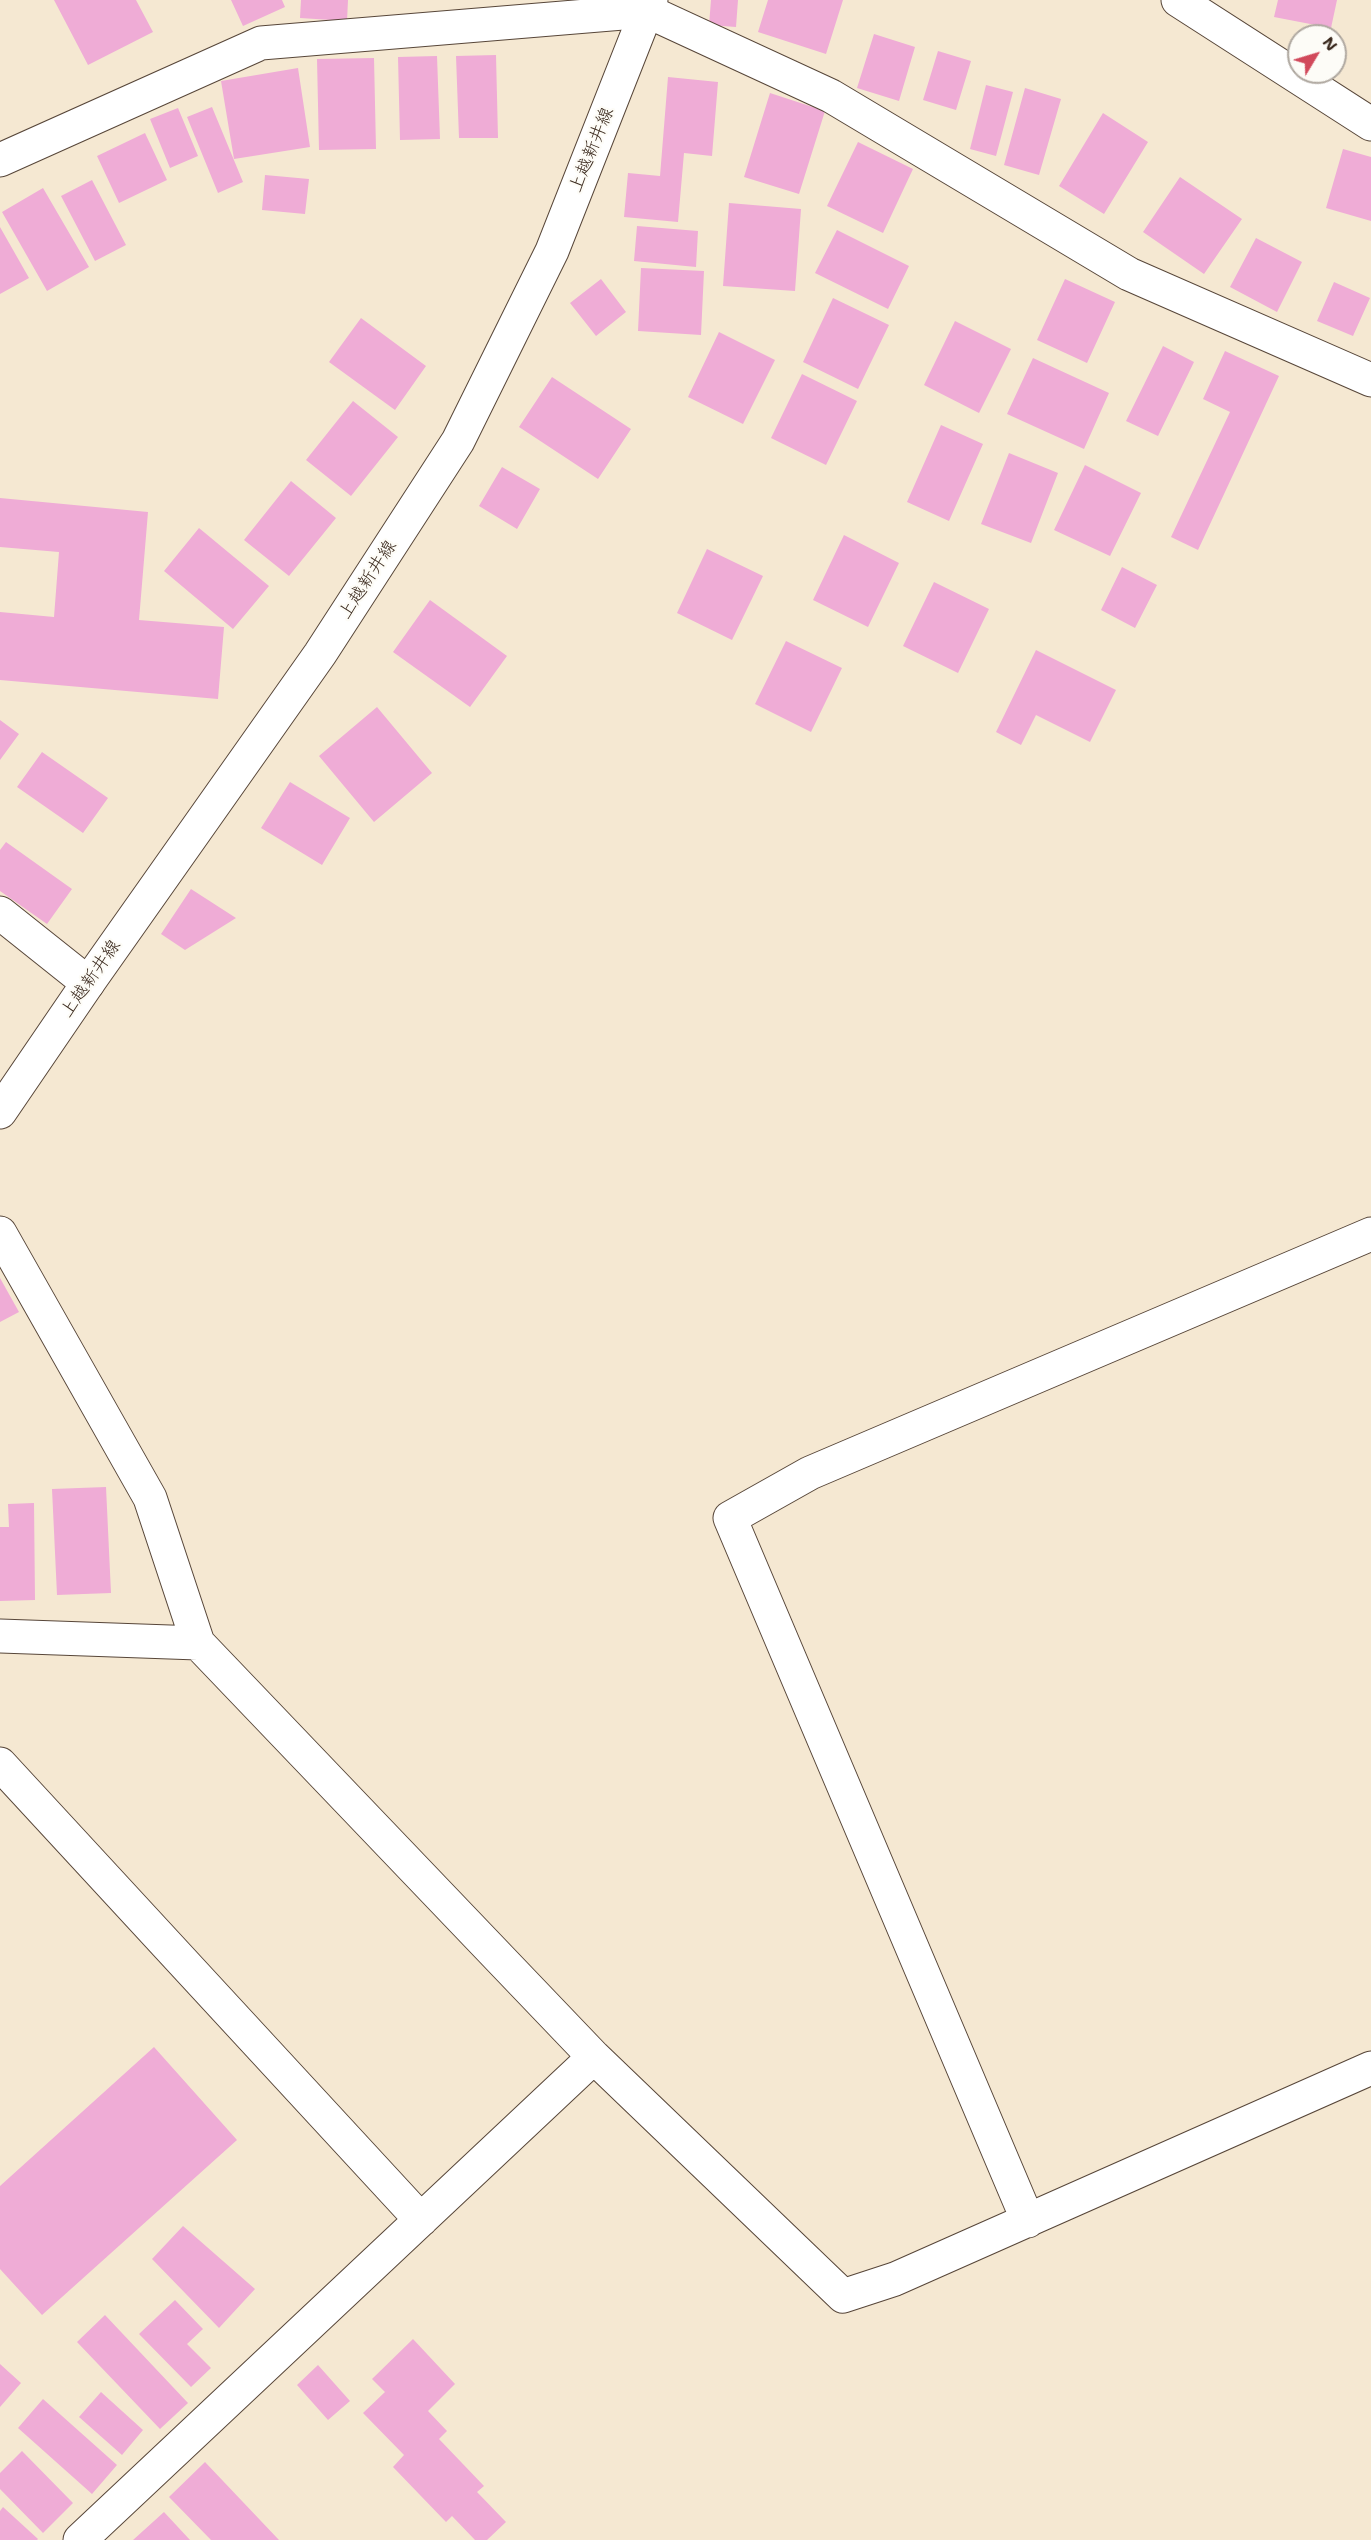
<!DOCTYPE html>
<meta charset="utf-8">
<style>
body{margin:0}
#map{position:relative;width:1371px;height:2540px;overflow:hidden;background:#f5e8d2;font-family:"Shantell Sans",sans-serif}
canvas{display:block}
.north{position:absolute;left:1287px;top:24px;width:60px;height:60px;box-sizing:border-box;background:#fdfcf7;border:2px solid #afa8a0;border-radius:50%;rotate:52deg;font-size:16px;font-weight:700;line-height:24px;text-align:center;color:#3b2a1e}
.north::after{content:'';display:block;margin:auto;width:21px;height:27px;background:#d1495b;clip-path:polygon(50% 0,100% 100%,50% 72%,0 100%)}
</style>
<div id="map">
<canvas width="1371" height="2540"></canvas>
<div class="north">N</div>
</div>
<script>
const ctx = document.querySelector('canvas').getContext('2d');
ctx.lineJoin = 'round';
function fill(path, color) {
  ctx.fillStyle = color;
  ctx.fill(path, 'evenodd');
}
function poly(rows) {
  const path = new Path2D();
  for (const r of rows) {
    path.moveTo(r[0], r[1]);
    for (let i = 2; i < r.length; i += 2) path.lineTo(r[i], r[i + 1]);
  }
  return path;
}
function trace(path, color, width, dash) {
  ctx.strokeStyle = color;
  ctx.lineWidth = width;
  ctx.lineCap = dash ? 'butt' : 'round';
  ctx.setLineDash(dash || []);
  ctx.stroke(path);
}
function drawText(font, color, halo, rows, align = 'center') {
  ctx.font = font + ' "Shantell Sans","Klee One",sans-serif';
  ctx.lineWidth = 4.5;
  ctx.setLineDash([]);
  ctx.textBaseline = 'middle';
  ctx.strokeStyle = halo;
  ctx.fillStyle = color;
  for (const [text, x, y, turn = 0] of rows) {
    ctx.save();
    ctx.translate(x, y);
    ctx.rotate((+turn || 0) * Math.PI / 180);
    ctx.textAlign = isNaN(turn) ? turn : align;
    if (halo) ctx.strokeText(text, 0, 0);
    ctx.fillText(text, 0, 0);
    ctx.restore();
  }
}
fill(poly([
 [54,0,136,0,153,32,88,65],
 [231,0,282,0,285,7,243,26],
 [301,0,348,0,347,21,300,18],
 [711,0,738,0,736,27,709,25],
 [768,0,843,0,826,54,758,32],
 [1278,0,1337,0,1331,28,1274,17],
 [874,34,915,47,899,101,857,88],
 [938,51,971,61,956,110,923,100],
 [496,55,498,138,459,138,456,56],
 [437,56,440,139,400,140,398,57],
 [374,58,376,149,319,150,317,59],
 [298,68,310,147,234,159,221,81],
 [668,77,718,82,712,156,684,153,678,222,624,217,628,173,660,176],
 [986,85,1013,92,996,156,970,149],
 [1025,88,1061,99,1039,175,1004,165],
 [770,93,825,111,799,194,744,177],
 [212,107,243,182,218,193,187,117],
 [178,108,198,156,170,168,150,119],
 [1103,113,1148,142,1104,214,1059,186],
 [145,133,167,180,119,203,97,156],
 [858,142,913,169,883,233,827,206],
 [1343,149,1371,157,1371,221,1326,208],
 [265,175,309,179,305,214,262,210],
 [1180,177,1242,219,1204,274,1143,232],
 [92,180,126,245,95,261,61,196],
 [43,188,89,267,47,291,2,212],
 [729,203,801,209,795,291,723,286],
 [637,226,698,231,696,267,634,261],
 [0,227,29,278,0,294],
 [837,230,909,266,888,309,815,273],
 [1256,238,1302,262,1277,312,1230,287],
 [641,268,704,271,701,335,638,331],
 [601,279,626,312,596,336,570,303],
 [1065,279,1115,302,1087,363,1037,340],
 [1334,282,1370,298,1353,336,1317,321],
 [833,298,889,325,858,389,803,362],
 [361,318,426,366,395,410,329,362],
 [955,321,1011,349,979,413,924,385],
 [719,332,775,360,743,424,688,397],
 [1163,346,1194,362,1158,436,1126,421],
 [1225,351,1279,376,1198,550,1171,537,1230,412,1203,399],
 [1033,358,1109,393,1084,449,1007,414],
 [802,374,857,401,826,465,771,438],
 [552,377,631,429,598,479,519,427],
 [353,401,398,437,351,496,306,460],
 [941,425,983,444,949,521,907,502],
 [1009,453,1058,473,1031,543,981,524],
 [1085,465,1141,493,1110,556,1054,530],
 [502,467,540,489,517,529,479,506],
 [291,481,336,518,289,576,244,540],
 [0,498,148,512,139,620,224,627,218,699,0,680,0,612,54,617,59,552,0,547],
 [199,528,269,586,233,629,164,571],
 [844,535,899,563,868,627,813,600],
 [707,549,763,576,732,640,677,613],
 [1122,567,1157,585,1135,628,1101,610],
 [934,582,989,609,958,673,903,646],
 [430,600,507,656,470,707,393,652],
 [786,641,842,668,811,732,755,704],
 [1036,650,1116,690,1090,742,1036,715,1021,745,996,732],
 [377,707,432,773,374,822,319,756],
 [0,720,19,734,0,760],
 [42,752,108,798,83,833,17,787],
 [290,782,350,818,322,865,261,828],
 [6,842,72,889,47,924,0,891,0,850],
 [191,889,236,918,185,950,161,934],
 [0,1278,19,1312,0,1322],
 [106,1487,111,1593,57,1595,52,1489],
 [34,1503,35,1600,0,1601,0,1527,9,1527,8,1504],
 [154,2047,237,2140,42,2315,0,2269,0,2186],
 [183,2226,255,2289,219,2328,152,2259],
 [175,2300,203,2329,187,2344,211,2368,191,2387,139,2334],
 [105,2315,188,2403,160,2429,77,2342],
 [413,2339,455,2384,428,2411,447,2431,439,2439,484,2486,477,2492,506,2522,487,2540,475,2540,452,2516,446,2522,393,2467,404,2455,363,2413,385,2392,372,2379],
 [0,2364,21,2383,0,2407],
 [318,2365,350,2401,328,2420,297,2385],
 [101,2392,143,2430,122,2455,79,2417],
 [43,2399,117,2465,92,2494,18,2428],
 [22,2451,73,2503,43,2533,0,2489,0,2473],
 [205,2462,279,2540,211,2540,169,2497],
 [3,2507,38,2539,37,2540,0,2540,0,2511],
 [164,2512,190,2540,133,2540]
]), '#efacd6');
const minor = poly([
 [1178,0,1371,124],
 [0,160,261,43,647,11,831,96,1129,274,1371,380],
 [0,913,88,983],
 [0,1233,150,1498,198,1643,594,2057,843,2296,895,2279,1371,2068],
 [0,1636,198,1643],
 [0,1764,421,2220],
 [1028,2221,730,1518,810,1473,1371,1234],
 [80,2540,594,2057]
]);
const major = poly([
 [0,1112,88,983,320,654,458,441,552,251,651,0]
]);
trace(minor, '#574639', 35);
trace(major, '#574639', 35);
trace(minor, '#fff', 33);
trace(major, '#fff', 33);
drawText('18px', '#3b2a1e', '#fdfcf7', [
 ["上越新井線",592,150,-68],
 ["上越新井線",368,580,-57],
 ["上越新井線",91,979,-55]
]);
</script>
